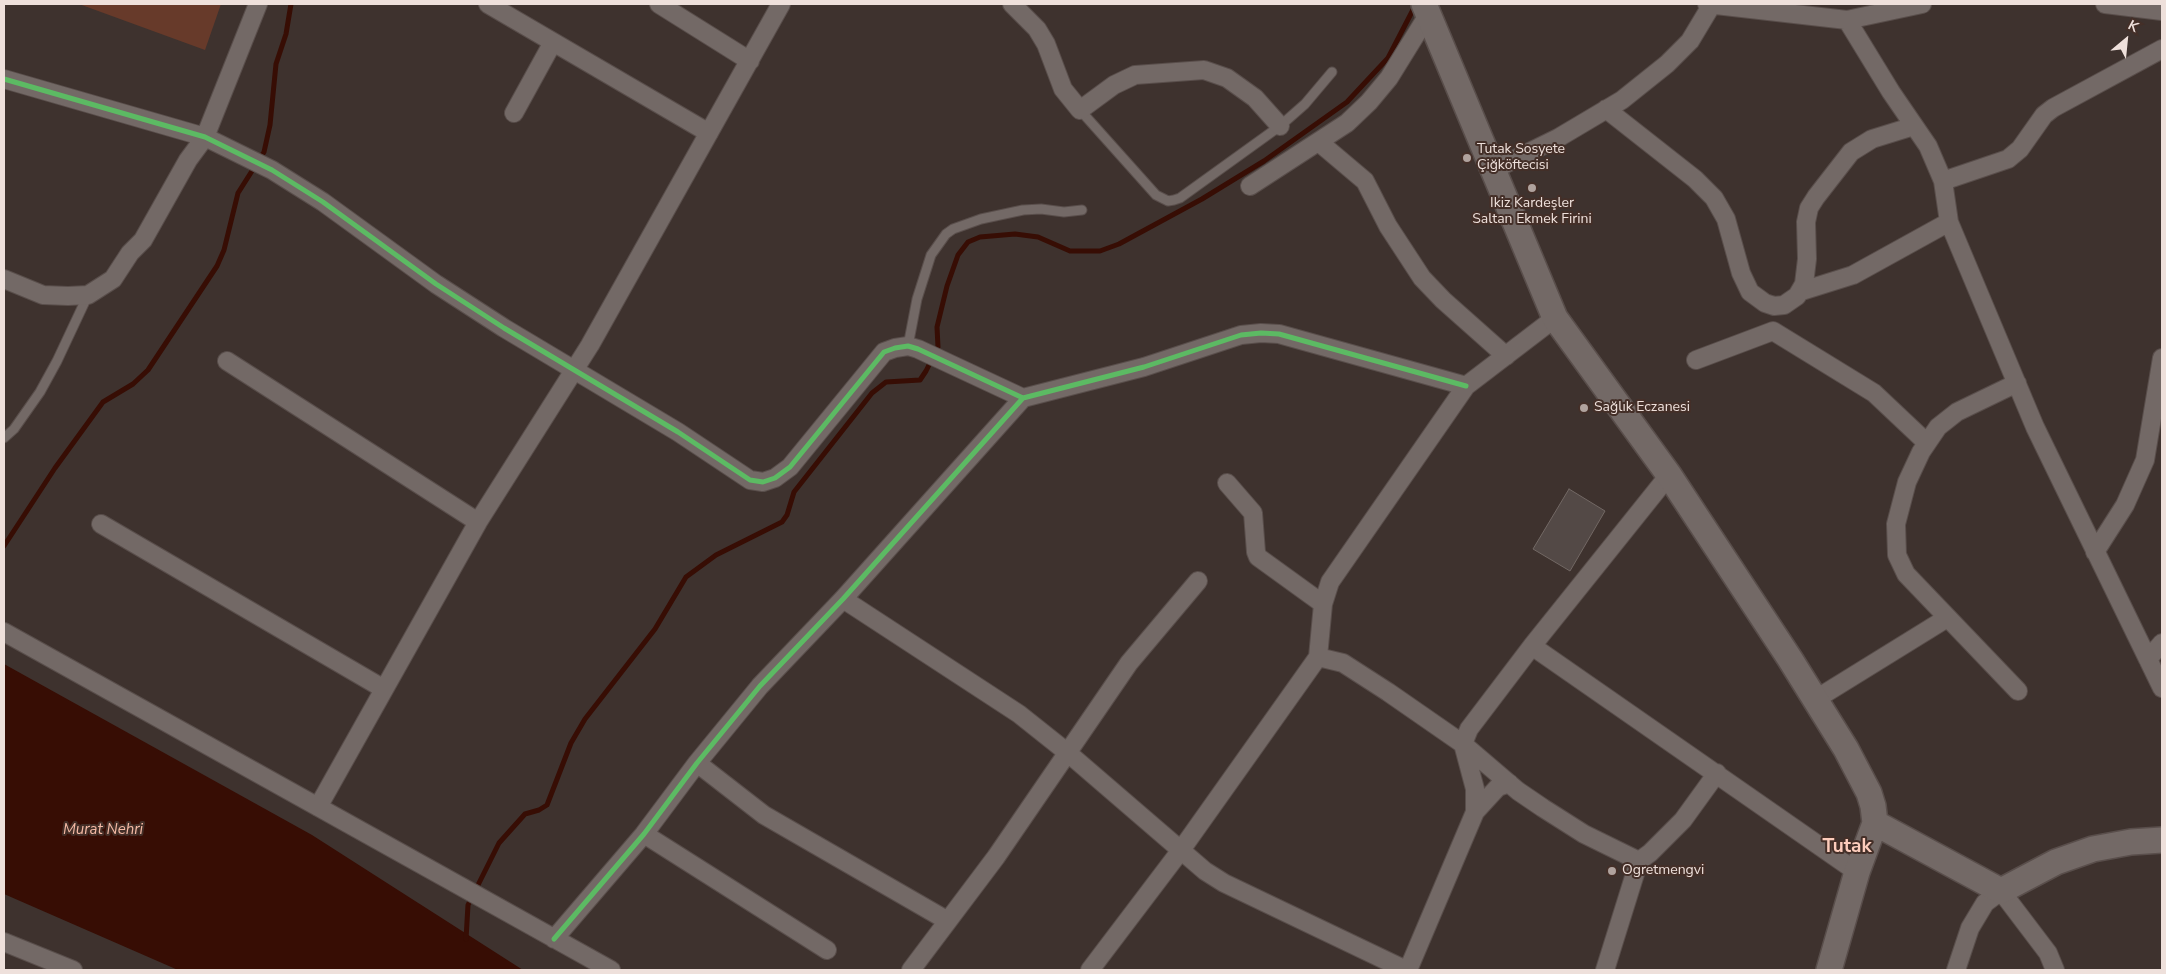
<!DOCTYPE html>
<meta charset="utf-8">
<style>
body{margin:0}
#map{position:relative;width:2166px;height:974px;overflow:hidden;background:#3e322e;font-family:"Nunito Sans",sans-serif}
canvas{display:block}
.frame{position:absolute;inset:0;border:5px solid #eee0db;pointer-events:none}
.north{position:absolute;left:2101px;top:15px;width:50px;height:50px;-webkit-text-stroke:4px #442f28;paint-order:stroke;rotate:28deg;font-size:14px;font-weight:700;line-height:20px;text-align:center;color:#eee0db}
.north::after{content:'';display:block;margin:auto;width:18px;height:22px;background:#eee0db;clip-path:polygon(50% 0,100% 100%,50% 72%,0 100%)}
</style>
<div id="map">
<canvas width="2166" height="974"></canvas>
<div class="frame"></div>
<div class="north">K</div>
</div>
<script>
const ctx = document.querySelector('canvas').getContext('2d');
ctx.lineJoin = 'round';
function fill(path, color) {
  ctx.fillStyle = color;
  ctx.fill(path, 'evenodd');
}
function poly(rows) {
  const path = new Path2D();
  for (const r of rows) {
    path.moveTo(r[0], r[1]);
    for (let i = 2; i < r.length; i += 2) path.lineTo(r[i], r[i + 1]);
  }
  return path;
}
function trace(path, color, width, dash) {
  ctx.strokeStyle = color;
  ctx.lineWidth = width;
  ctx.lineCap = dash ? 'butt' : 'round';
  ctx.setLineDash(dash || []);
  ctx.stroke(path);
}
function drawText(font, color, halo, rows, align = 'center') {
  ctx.font = font + ' "Nunito Sans",sans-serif';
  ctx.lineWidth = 4;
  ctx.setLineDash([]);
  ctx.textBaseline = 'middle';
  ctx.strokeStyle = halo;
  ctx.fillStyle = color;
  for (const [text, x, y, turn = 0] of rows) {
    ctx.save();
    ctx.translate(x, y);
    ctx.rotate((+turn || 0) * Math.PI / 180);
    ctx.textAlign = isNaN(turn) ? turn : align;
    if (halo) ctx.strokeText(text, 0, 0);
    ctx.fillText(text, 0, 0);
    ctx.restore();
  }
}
fill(poly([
 [79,4,221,4,205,50]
]), '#673a2a');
fill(poly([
 [4,664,312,835,523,970,178,970,4,894]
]), '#370d04');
trace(poly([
 [4,546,55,468,103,402,133,384,148,370,217,266,224,250,238,193,264,152,270,125,276,64,286,34,291,4],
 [466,939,468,905,499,843,525,814,539,810,547,805,571,743,585,719,655,629,686,577,716,555,782,522,787,515,794,492,872,393,886,382,920,380,926,371,938,347,937,327,947,286,958,255,968,242,980,237,1015,234,1038,237,1070,251,1100,251,1119,244,1202,199,1264,161,1347,102,1388,58,1416,4]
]), '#370d04', 5);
const building = poly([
 [1569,489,1605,511,1570,571,1533,549,1569,489]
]);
fill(building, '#534946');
trace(building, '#726864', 1);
const lane = poly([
 [1080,110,1156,195,1168,201,1174,200,1180,198,1280,126,1305,104,1332,72],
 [908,346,917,299,931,255,946,234,953,229,981,219,1023,210,1041,209,1064,212,1082,210],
 [4,438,14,429,40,392,57,361,88,295]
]);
const street = poly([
 [488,4,709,133],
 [659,4,750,61],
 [1012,4,1037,29,1046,44,1063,89,1080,110,1114,85,1135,75,1204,70,1227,78,1255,98,1280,126],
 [1707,4,1847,20,1922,4],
 [2105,4,2162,11],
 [1847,20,1891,92,1928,146,1943,181,1949,222,2035,427,2162,688],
 [4,79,205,137,272,170,323,202,436,284,504,328,678,432,750,480,763,482,775,478,790,467,884,352,895,348,908,346,918,349,1023,398],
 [1606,109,1695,179,1714,198,1726,219,1741,273,1750,292,1765,303,1774,306,1784,305,1797,296,1804,284,1807,259,1806,222,1809,208,1816,197,1851,152,1872,139,1914,126],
 [514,113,553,42],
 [1320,143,1365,181,1388,226,1422,278,1443,300,1506,356],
 [1493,170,1558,138,1622,100,1667,64,1690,41,1711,6],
 [1943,181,2008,159,2020,149,2044,115,2053,108,2162,49],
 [1250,186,1347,123,1369,102,1389,78,1428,15],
 [4,279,43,295,68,296,88,295,113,279,130,253,143,240,188,160,205,137,258,4],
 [1802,291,1853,275,1949,222],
 [1696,360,1773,331,1874,393,1927,443],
 [227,361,478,522],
 [2017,383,1957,412,1938,427,1921,452,1907,482,1896,524,1897,555,1906,574,2018,691],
 [1227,483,1253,513,1256,552,1258,557,1323,604],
 [101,524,384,689],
 [2095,552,2125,505,2145,460,2162,358],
 [843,599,1019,714,1068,753,1205,871,1224,883,1406,970],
 [4,632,611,970],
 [1532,646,1857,872],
 [1318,657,1343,663,1388,692,1463,744,1518,791,1543,808,1584,834,1639,861],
 [2148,659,2162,643],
 [1816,699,1947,618],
 [697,763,764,815,948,921],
 [318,807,478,522,590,345,781,4],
 [1475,812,1498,787,1509,783],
 [644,834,827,950],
 [554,939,644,834,697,763,760,686,843,599,1023,398,1144,367,1241,335,1261,333,1279,334,1466,386],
 [4,942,73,970],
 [911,970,996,857,1129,663,1198,581],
 [1090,970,1181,850,1318,657,1323,604,1330,582,1466,386,1555,318],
 [1408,970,1475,812,1475,789,1463,744,1469,729,1532,646,1669,475],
 [1605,970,1639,861,1650,853,1683,820,1717,773],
 [1956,970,1970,928,1985,903,2001,891,2048,953,2055,970]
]);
const secondary = poly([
 [1424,4,1555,318,1669,475,1790,659,1846,749,1869,793,1873,806,1875,823,1857,872,1829,970],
 [1875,823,2001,891,2056,862,2093,849,2131,842,2162,840]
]);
trace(lane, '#594e4b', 11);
trace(street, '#594e4b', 20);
trace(secondary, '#594e4b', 28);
trace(lane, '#736966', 9);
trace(street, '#736966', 18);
trace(secondary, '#736966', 25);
trace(poly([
 [4,79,205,137,272,170,323,202,436,284,504,328,678,432,750,480,763,482,775,478,790,467,884,352,895,348,908,346,918,349,1023,398],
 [554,939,644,834,697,763,760,686,843,599,1023,398,1144,367,1241,335,1261,333,1279,334,1466,386]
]), '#5cba63', 5);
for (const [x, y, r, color] of [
 [1467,158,5,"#b0a39e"],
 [1532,188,5,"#b0a39e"],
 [1584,408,5,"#b0a39e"],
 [1612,871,5,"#b0a39e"]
]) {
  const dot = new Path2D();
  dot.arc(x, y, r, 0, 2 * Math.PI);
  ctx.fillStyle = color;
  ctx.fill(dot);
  trace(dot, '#442f28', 2);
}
drawText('14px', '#eee0db', '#442f28', [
 ["Tutak Sosyete",1477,150],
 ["Çiğköftecisi",1477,166],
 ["Ikiz Kardeşler",1532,204,"center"],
 ["Saltan Ekmek Firini",1532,220,"center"],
 ["Sağlık Eczanesi",1594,408],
 ["Ogretmengvi",1622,871]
], 'left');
drawText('italic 15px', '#f4b9a4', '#442f28', [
 ["Murat Nehri",103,830]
]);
drawText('bold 19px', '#fdcdbc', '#442f28', [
 ["Tutak",1847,847]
]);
</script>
